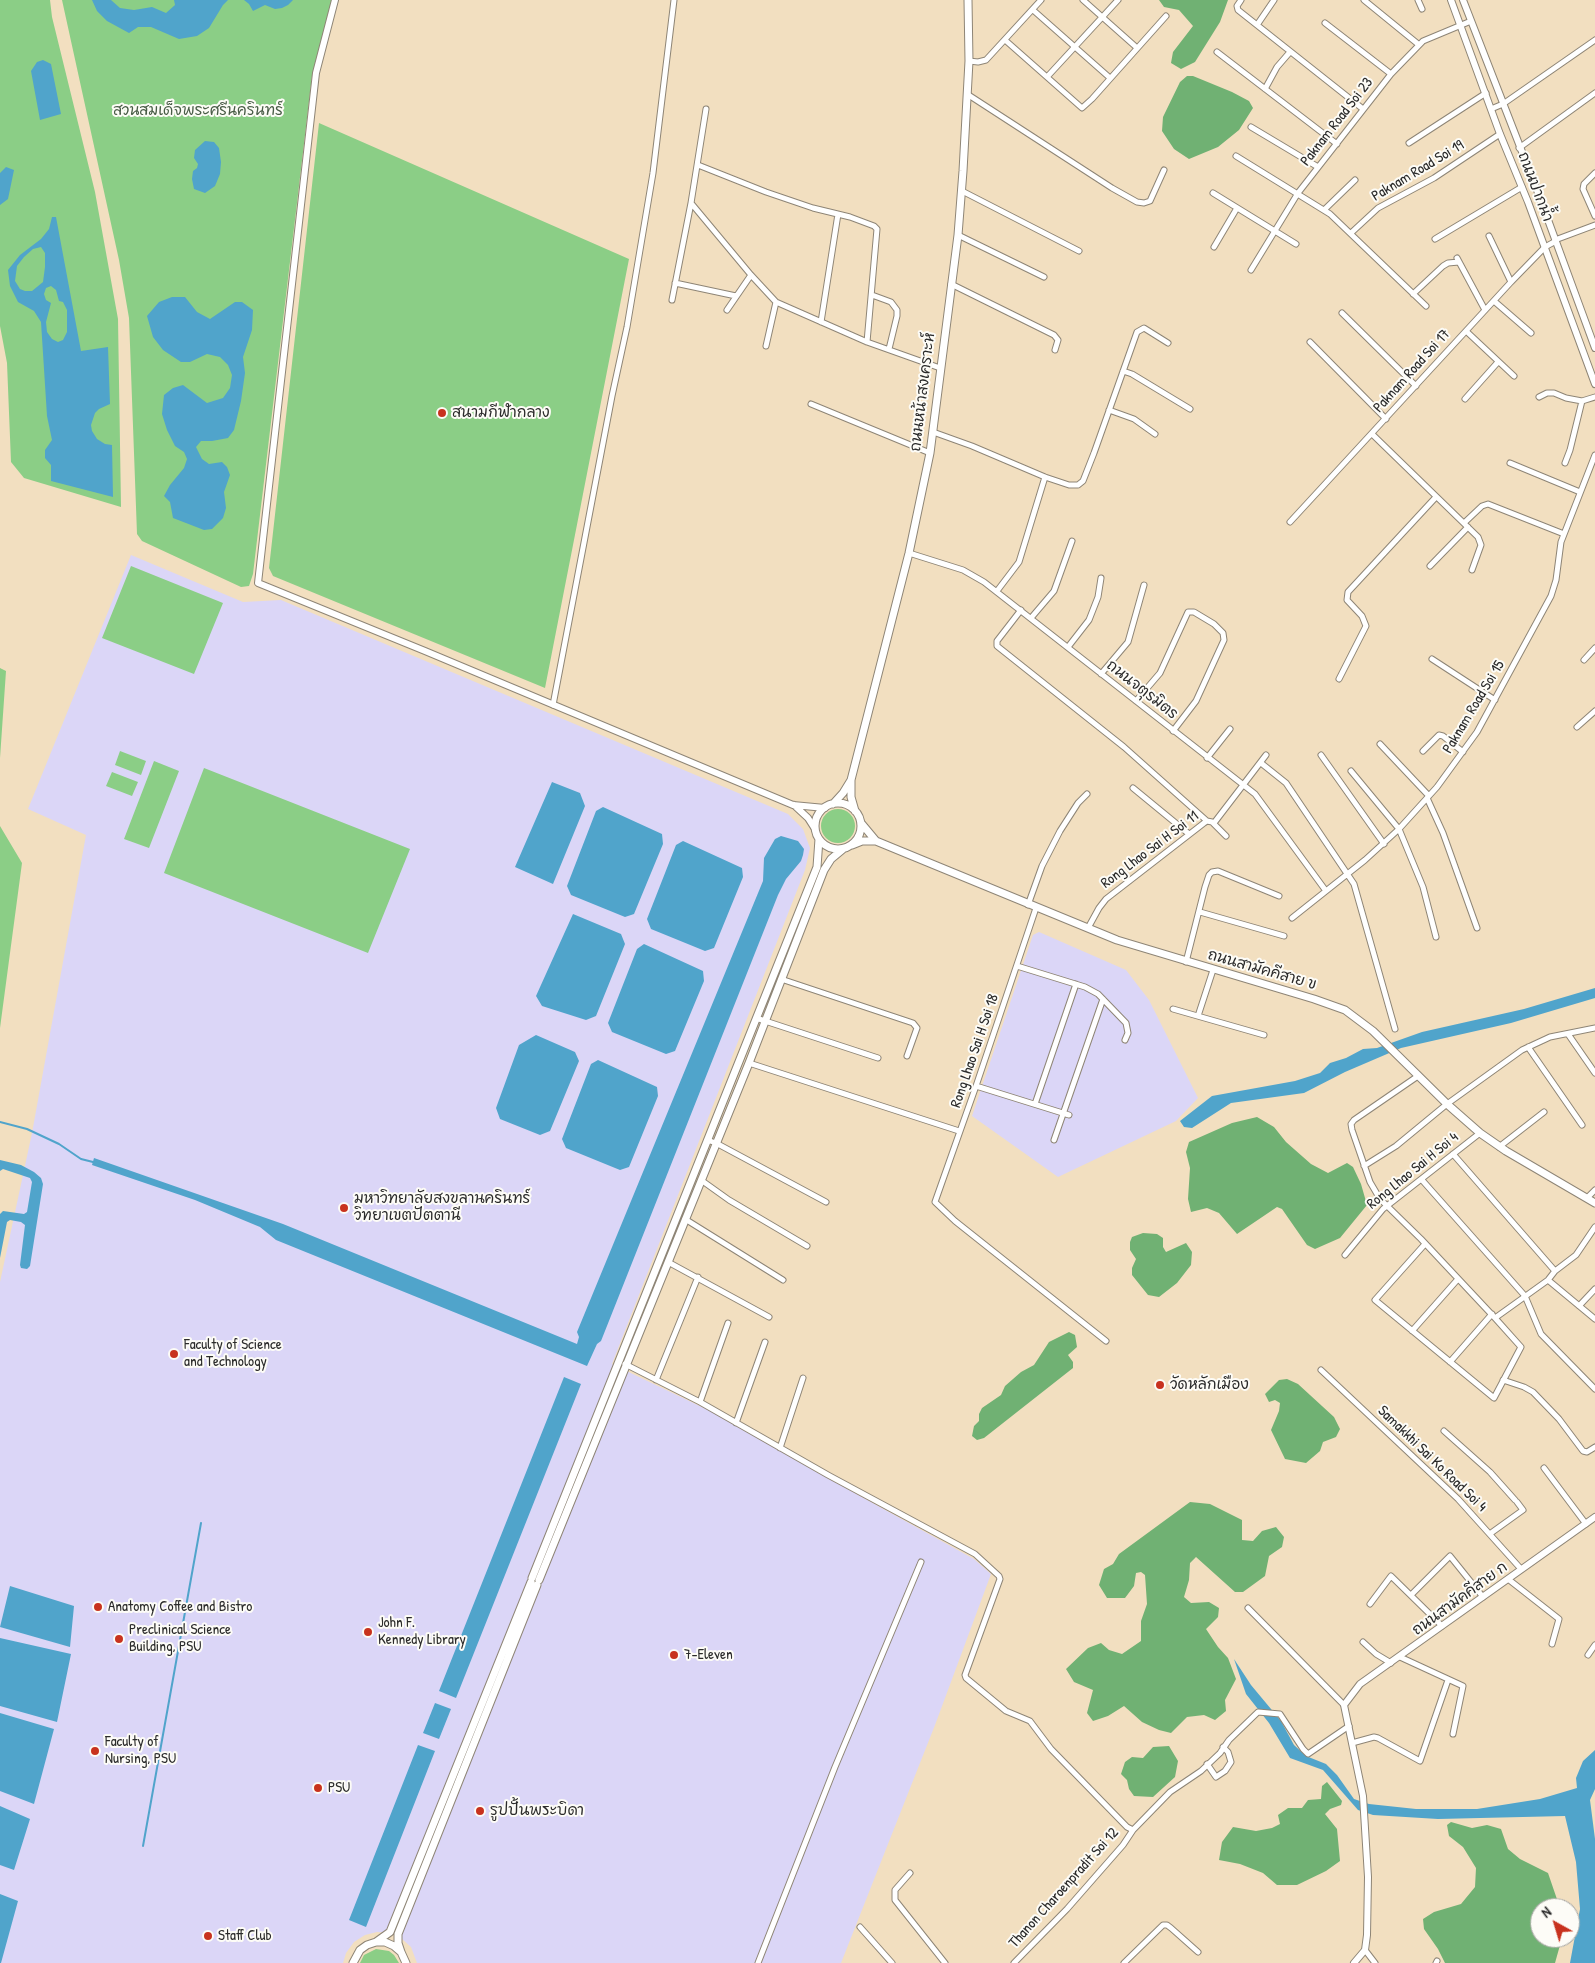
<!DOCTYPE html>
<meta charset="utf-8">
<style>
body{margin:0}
#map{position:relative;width:1595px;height:1963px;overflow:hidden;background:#f2dfc0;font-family:"Patrick Hand",sans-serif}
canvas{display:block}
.north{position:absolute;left:1530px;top:1898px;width:50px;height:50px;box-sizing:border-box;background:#fdfcf7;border:1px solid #a9a8a5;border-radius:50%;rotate:321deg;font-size:14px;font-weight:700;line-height:20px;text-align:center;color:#2b2b2b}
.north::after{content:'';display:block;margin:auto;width:18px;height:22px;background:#c8321e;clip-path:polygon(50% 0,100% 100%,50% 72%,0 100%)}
</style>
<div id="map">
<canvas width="1595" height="1963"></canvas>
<div class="north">N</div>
</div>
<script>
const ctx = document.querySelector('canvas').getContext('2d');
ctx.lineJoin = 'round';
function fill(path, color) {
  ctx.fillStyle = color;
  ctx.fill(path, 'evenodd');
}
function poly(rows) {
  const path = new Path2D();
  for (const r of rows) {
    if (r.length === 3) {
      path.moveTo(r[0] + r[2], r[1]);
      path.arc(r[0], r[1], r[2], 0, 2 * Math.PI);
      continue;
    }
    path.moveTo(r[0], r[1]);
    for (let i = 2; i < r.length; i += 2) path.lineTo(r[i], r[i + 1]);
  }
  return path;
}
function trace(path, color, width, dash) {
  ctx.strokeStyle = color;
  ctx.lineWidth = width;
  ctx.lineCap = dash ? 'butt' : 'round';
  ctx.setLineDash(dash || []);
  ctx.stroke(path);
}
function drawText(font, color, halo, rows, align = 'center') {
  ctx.font = font + ' "Patrick Hand","Playpen Sans Thai",sans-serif';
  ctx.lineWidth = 4;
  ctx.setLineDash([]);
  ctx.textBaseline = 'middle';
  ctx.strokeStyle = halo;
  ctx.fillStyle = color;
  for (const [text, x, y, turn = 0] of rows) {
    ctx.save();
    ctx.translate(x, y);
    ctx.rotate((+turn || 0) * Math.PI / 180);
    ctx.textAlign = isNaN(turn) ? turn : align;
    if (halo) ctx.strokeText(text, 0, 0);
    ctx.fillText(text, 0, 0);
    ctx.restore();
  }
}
fill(poly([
 [131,555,243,602,281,600,788,814,803,829,810,848,805,870,612,1364,731,1421,813,1470,974,1559,991,1574,935,1725,841,1963,417,1963,411,1947,401,1938,390,1933,377,1932,365,1935,354,1942,346,1953,343,1963,0,1963,0,1282,32,1133,86,835,28,809],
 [1039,932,1126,970,1149,1000,1198,1098,1176,1121,1058,1177,972,1116,1033,935]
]), '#dbd6f7');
fill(poly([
 [0,0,50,0,52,17,95,192,118,319,121,507,24,478,11,462,7,363,0,326],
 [62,0,332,0,312,76,253,574,249,586,241,587,142,541,137,534,129,318,119,260],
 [319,123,629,259,545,688,273,576,269,568],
 [131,566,223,603,194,674,102,638],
 [0,668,6,671,0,758],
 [120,751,146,761,141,775,115,765],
 [154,761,179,771,149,848,124,839],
 [204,768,410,849,368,953,164,873],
 [112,772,138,782,132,796,106,786],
 [838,826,17],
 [0,826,22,863,0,1028],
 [376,1949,389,1951,394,1955,399,1963,360,1963,364,1955]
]), '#8bce86');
fill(poly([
 [1159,0,1228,0,1220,22,1195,62,1181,69,1171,63,1173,52,1193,26,1179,10,1164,7],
 [1187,76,1193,76,1232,92,1249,101,1253,108,1239,130,1218,147,1189,159,1174,149,1162,131,1163,117,1180,82],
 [1257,1117,1274,1127,1286,1142,1311,1164,1328,1173,1347,1163,1353,1167,1361,1184,1367,1205,1340,1238,1315,1249,1307,1245,1282,1209,1277,1207,1237,1234,1219,1213,1207,1208,1191,1212,1188,1199,1190,1168,1186,1152,1189,1142,1232,1123],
 [1143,1233,1157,1234,1163,1238,1163,1247,1166,1252,1186,1243,1192,1252,1191,1265,1177,1283,1159,1297,1148,1295,1132,1275,1132,1268,1136,1259,1130,1250,1130,1242,1132,1237],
 [1069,1332,1075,1335,1077,1347,1068,1355,1073,1362,1073,1368,984,1438,977,1440,972,1436,974,1426,979,1421,979,1414,982,1408,1001,1395,1005,1386,1021,1372,1034,1365,1049,1342],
 [1287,1379,1298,1384,1334,1417,1340,1429,1336,1437,1323,1442,1320,1451,1306,1463,1285,1459,1271,1430,1279,1411,1280,1403,1275,1400,1269,1402,1265,1394,1279,1380],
 [1190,1502,1210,1504,1242,1520,1242,1540,1253,1541,1262,1531,1276,1527,1284,1537,1282,1547,1269,1556,1265,1576,1243,1592,1235,1592,1196,1557,1190,1563,1189,1580,1184,1597,1191,1603,1209,1602,1219,1608,1218,1617,1206,1629,1218,1647,1228,1658,1236,1679,1225,1700,1226,1711,1215,1720,1204,1715,1187,1717,1171,1733,1159,1730,1142,1722,1124,1706,1108,1716,1093,1721,1087,1713,1093,1690,1074,1682,1066,1669,1088,1648,1101,1643,1109,1650,1122,1654,1141,1641,1141,1621,1147,1604,1145,1575,1141,1572,1136,1573,1134,1586,1125,1598,1107,1598,1099,1585,1104,1569,1113,1564,1119,1554],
 [1169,1746,1178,1761,1175,1777,1153,1797,1134,1796,1129,1789,1127,1780,1121,1774,1125,1762,1132,1757,1143,1758,1153,1747],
 [1327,1782,1342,1801,1341,1805,1330,1809,1325,1814,1337,1829,1340,1861,1326,1871,1297,1885,1277,1885,1263,1873,1240,1864,1219,1860,1222,1842,1233,1827,1256,1831,1272,1828,1280,1824,1278,1815,1288,1808,1302,1808,1308,1800,1321,1799,1322,1786],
 [1451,1822,1472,1828,1487,1825,1501,1829,1508,1849,1520,1859,1548,1873,1560,1908,1540,1908,1540,1938,1562,1938,1555,1963,1445,1963,1438,1949,1424,1929,1423,1919,1434,1912,1461,1904,1475,1887,1476,1868,1463,1847,1449,1836,1447,1825]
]), '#70b173');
fill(poly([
 [92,0,111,0,120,8,134,10,152,7,166,13,175,5,174,0,228,0,223,5,209,28,197,36,179,39,151,27,138,27,129,33,107,21,97,11],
 [244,0,293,0,288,5,282,8,275,9,265,5,253,11,249,4],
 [43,60,51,64,61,114,40,120,31,71,37,62],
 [205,141,214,142,219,148,221,162,220,174,215,186,205,193,194,189,192,179,193,171,197,168,198,164,194,158,195,150],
 [6,167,14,170,8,199,0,205,0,173],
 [52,217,56,217,81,351,108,347,110,404,99,409,95,413,91,425,92,431,97,439,105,444,112,445,113,497,51,481,51,465,45,458,45,450,52,440,47,416,41,322,34,311,18,302,10,286,8,270,20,255,41,239,49,229],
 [41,247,45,253,45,267,43,282,32,291,25,291,20,289,15,281,17,266,24,257,33,249],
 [51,286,56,290,59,301,63,302,67,310,67,332,63,340,58,342,52,339,47,332,46,322,51,303,46,300,44,294,46,288],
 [172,297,185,297,197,312,210,319,235,302,242,302,253,310,252,330,243,357,245,373,241,401,234,430,228,438,212,441,201,441,196,447,202,459,209,464,222,462,227,467,230,475,224,492,226,508,223,518,212,529,204,530,173,518,170,502,164,496,170,485,184,468,187,459,184,452,175,446,167,430,162,414,164,395,173,388,183,385,207,403,223,398,230,388,232,375,228,365,220,357,207,354,190,362,181,362,163,350,153,337,147,316,159,302],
 [552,782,580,793,585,806,553,884,515,867],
 [603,807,662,834,663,844,634,914,625,917,571,895,567,886,596,811],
 [781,836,798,841,804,849,803,855,801,861,786,879,778,895,601,1341,597,1344,587,1366,276,1240,260,1227,195,1200,92,1165,94,1158,283,1224,577,1344,579,1337,577,1332,763,881,764,858,775,839],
 [683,841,742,868,743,877,714,948,705,951,651,929,647,919,676,845],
 [573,914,621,934,625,944,596,1016,586,1020,542,1006,536,996],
 [644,944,703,971,704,981,675,1051,666,1054,612,1032,608,1023,637,949],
 [1595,988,1595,998,1511,1023,1401,1048,1345,1072,1304,1093,1231,1103,1192,1128,1184,1127,1180,1121,1212,1096,1295,1081,1320,1073,1330,1063,1346,1058,1363,1049,1377,1048,1422,1032,1524,1009],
 [536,1035,575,1052,579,1061,550,1131,540,1135,500,1119,496,1108,519,1045],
 [598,1060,657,1087,658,1096,629,1167,620,1170,566,1148,562,1139,591,1064],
 [0,1160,21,1165,34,1172,41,1178,43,1184,30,1266,27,1269,21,1268,20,1265,25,1225,21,1222,10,1220,7,1222,0,1258,0,1214,3,1211,24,1214,27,1212,32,1182,30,1178,3,1169,0,1171],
 [564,1377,581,1384,456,1698,439,1691],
 [10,1586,74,1606,70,1647,0,1627],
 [0,1638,71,1654,57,1722,0,1706],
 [1234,1659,1251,1685,1281,1721,1294,1745,1306,1756,1326,1764,1337,1775,1354,1799,1369,1804,1416,1809,1477,1809,1540,1799,1577,1788,1576,1778,1583,1761,1595,1750,1595,1789,1590,1800,1595,1839,1595,1963,1570,1963,1580,1909,1576,1862,1565,1816,1438,1819,1373,1815,1358,1810,1323,1770,1290,1758,1269,1723,1246,1694],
 [435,1703,451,1709,439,1739,423,1733],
 [0,1713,54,1729,34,1804,0,1791],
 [418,1745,435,1751,366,1927,349,1920],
 [0,1806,30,1819,14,1870,0,1865],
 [0,1894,18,1901,1,1963,0,1963]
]), '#50a4cb');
trace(poly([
 [0,1122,27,1129,59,1144,81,1159,93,1162],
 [143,1846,201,1523]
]), '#50a4cb', 2);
const minor = poly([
 [1083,0,1136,47],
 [1241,0,1237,6,1238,10,1363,109],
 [1364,0,1418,44],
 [1418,0,1422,9],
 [1033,10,1110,78],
 [1325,23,1391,74],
 [1257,25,1274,0],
 [1005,40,1082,108,1092,99,1166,16],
 [1217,52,1337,144],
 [969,61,978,62,986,60,1041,0],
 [1047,77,1118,0],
 [1265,89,1277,67,1290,52],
 [967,94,1112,188,1137,202,1144,203,1150,201,1164,170],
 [706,109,691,203,751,275,776,302,867,342,940,368],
 [1491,109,1503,104,1595,40],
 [1251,127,1318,167],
 [1409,143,1486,93],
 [1519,148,1595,93],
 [1236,156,1330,214,1426,306],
 [698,165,766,192,813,208,850,217,874,226,877,229,867,342],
 [1595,173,1584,184,1583,189,1595,216],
 [962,191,1079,251],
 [1213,193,1296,244],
 [1324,210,1355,180],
 [1351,233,1378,208,1434,178,1500,134],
 [958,235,1044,277],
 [1489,236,1511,282],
 [1435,239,1522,187],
 [1555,240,1595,225],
 [1214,247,1237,208],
 [1457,258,1485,310],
 [1251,270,1298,193,1391,74,1423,41,1471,21],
 [675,283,736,296],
 [951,284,1054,335,1058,340,1055,350],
 [1413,294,1443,266,1448,263,1459,262],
 [872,295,891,302,897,310,897,316,889,349],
 [672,300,691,203],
 [1494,301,1531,333],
 [727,310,751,275],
 [1342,313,1416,386],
 [821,322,838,214],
 [1466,331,1514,376],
 [1310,342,1386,419],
 [766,346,776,302],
 [1123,371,1132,374,1190,409],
 [1539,397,1547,393,1554,393,1566,398,1582,401,1595,397],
 [1465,399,1498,362],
 [811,404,930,453],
 [1109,410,1134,419,1155,434],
 [933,432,972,446,1045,477,1069,485,1078,485,1083,481,1094,453,1137,332,1144,328,1168,343],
 [1372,434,1478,537,1481,545,1472,570],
 [1510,463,1580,492],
 [1565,463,1570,450,1582,401],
 [1290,522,1511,282,1545,247,1556,241],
 [1464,523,1482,506,1488,504,1564,534],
 [909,553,963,570,984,582,1255,794,1326,891],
 [1430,566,1468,527],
 [997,591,1019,562,1045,477],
 [1021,610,997,641,997,646,1124,747,1207,821],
 [1031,618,1054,591,1072,541],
 [1068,647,1089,620,1098,597,1101,578],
 [1432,659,1495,700],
 [1584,660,1595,648],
 [1101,674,1128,642,1144,585],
 [1339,679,1366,626,1362,616,1347,600,1348,592,1436,497],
 [1136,701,1160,673,1188,612,1194,612,1214,624,1223,633,1224,640,1196,701,1173,731],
 [553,705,612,396,627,327,653,173,674,0],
 [1577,727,1595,711],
 [1380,744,1429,796],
 [1423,751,1439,735,1443,736,1463,752],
 [1321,755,1384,844],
 [1207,758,1230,729],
 [1261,763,1286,783,1354,884,1395,1029],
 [1351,771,1399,829,1423,887,1436,937],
 [1133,788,1189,834],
 [1427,798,1443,833,1477,928],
 [1214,823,1266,755],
 [1028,905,1042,866,1060,831,1078,803,1087,794],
 [1036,908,976,1086,935,1202,955,1221,1106,1341],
 [1200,912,1284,936],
 [1292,918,1365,860,1399,829,1437,787,1477,732,1551,596,1556,580,1561,542,1595,455],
 [1088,928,1099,908,1106,899,1204,823,1207,821,1212,822,1226,836],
 [1186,962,1205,887,1209,875,1212,872,1218,871,1279,896],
 [1017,966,1085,987,1098,994,1126,1023,1128,1033,1125,1040],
 [781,979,913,1023,917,1028,907,1056],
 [1173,1009,1264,1035],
 [1198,1016,1213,970],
 [756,1018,878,1058],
 [1568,1034,1595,1073],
 [1528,1047,1582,1125],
 [749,1063,959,1131],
 [1418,1076,1354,1120,1351,1124,1352,1130,1370,1182,1380,1199,1421,1239,1495,1318,1521,1347,1494,1398,1375,1300,1425,1244],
 [976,1086,1069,1115],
 [1035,1104,1076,984],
 [707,1140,716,1143,826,1202],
 [1054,1140,1103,999],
 [1499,1147,1544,1112],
 [1453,1154,1555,1271],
 [1364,1166,1396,1146,1447,1104,1522,1050,1550,1037,1595,1028],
 [701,1180,729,1200,807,1246],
 [1422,1180,1525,1296,1541,1334,1595,1389],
 [1587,1198,1595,1190],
 [685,1219,783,1280],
 [1345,1255,1383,1209,1480,1133],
 [668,1262,769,1317],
 [1548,1280,1595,1319],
 [1579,1306,1595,1289],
 [1495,1318,1548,1280,1555,1271,1576,1255,1595,1227],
 [1412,1331,1458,1279],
 [1450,1362,1492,1314],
 [625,1364,700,1402,828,1475,975,1554,999,1576,1000,1579,965,1675,966,1678,1006,1711,1030,1721,1051,1749,1127,1827,1133,1830,1170,1792,1201,1771,1220,1753,1229,1740,1258,1712,1280,1714,1303,1749,1308,1754,1349,1726],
 [1321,1370,1458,1499,1521,1569],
 [656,1380,698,1277],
 [1503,1380,1524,1387,1533,1392,1559,1419,1583,1451,1587,1452,1595,1447],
 [700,1402,728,1323],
 [736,1423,765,1342],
 [1444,1431,1490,1472,1515,1500],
 [780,1448,803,1378],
 [1544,1468,1586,1524],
 [1491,1533,1523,1510,1517,1502],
 [1508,1579,1559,1619,1552,1644],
 [1411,1595,1450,1556,1483,1597],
 [1370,1604,1391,1576,1442,1626],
 [1248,1608,1344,1705],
 [1363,1642,1376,1654,1391,1663],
 [1588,1655,1595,1645],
 [1400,1657,1463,1686,1453,1734],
 [1352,1743,1374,1737,1378,1738,1420,1761,1448,1680],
 [1207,1764,1216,1777,1225,1771,1231,1762,1228,1752,1223,1747],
 [910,1873,895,1890,895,1900,945,1963],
 [860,1927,892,1963],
 [1365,1950,1375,1963],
 [758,1963,835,1767,921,1562],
 [1014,1963,1067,1909,1123,1845,1133,1830],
 [1124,1963,1163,1925,1167,1925,1171,1928,1198,1952],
 [1436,1963,1437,1961]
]);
const tertiary = poly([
 [335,0,316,73,258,583,425,651,793,805,825,808],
 [1451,0,1500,134,1528,202,1595,384],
 [1463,0,1540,198,1595,348],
 [794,805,808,818,815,829],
 [1354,1963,1365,1950,1367,1935,1368,1877,1363,1796,1344,1705,1360,1684,1595,1517]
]);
const secondary = poly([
 [838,826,23],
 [833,804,843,793,851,780],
 [855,811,851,797,851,780,909,553,930,453,958,235,963,171,969,61,968,0],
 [861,823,876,841,1117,940,1314,999,1345,1010,1373,1031,1447,1104,1480,1133,1506,1151,1595,1203],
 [852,845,862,841,876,841],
 [532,1578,817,867,819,839],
 [539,1580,749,1063,824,870,831,859,843,849],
 [376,1942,390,1932,531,1582],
 [401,1952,398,1943,398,1934,537,1585],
 [353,1963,360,1950,367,1945,376,1942,385,1942,394,1946,401,1952,406,1963]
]);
trace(minor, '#8e8576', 7);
trace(tertiary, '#8e8576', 8);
trace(secondary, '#8e8576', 9);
trace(minor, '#fff', 5);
trace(tertiary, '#fff', 6);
trace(secondary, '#fff', 7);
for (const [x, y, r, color] of [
 [442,413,5,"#c8321e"],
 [344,1208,5,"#c8321e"],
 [174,1354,5,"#c8321e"],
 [1160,1385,5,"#c8321e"],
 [98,1607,5,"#c8321e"],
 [368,1632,5,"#c8321e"],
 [119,1639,5,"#c8321e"],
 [674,1655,5,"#c8321e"],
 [95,1751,5,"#c8321e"],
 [318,1788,5,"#c8321e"],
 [480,1811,5,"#c8321e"],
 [208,1936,5,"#c8321e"]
]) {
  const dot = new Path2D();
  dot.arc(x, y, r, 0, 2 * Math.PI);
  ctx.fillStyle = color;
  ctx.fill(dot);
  trace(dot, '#fdfcf7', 2);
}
drawText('15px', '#485c46', '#fdfcf7', [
 ["สวนสมเด็จพระศรีนครินทร์",198,111]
]);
drawText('15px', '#2b2b2b', '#fdfcf7', [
 ["Paknam Road Soi 23",1337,122,-52],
 ["Paknam Road Soi 19",1418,171,-31],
 ["ถนนปากน้ำ",1535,187,69],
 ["Paknam Road Soi 17",1412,371,-48],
 ["ถนนหน้าสงเคราะห์",923,392,-83],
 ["ถนนจตุรมิตร",1142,690,38],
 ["Paknam Road Soi 15",1474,707,-59],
 ["Rong Lhao Sai H Soi 11",1150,850,-37],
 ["ถนนสามัคคีสาย ข",1262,970,16],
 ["Rong Lhao Sai H Soi 18",975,1051,-71],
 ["Rong Lhao Sai H Soi 4",1413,1171,-39],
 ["Samakkhi Sai Ko Road Soi 4",1432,1459,44],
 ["ถนนสามัคคีสาย ก",1460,1599,-36],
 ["Thanon Charoenpradit Soi 12",1064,1888,-48]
]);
drawText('15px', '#2b2b2b', '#fdfcf7', [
 ["สนามกีฬากลาง",452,413],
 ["มหาวิทยาลัยสงขลานครินทร์",354,1199],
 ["วิทยาเขตปัตตานี",354,1216],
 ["Faculty of Science",184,1345],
 ["and Technology",184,1362],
 ["วัดหลักเมือง",1170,1385],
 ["Anatomy Coffee and Bistro",108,1607],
 ["John F.",378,1623],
 ["Kennedy Library",378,1640],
 ["Preclinical Science",129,1630],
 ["Building, PSU",129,1647],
 ["7-Eleven",684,1655],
 ["Faculty of",105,1742],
 ["Nursing, PSU",105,1759],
 ["PSU",328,1788],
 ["รูปปั้นพระบิดา",490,1811],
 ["Staff Club",218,1936]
], 'left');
</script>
